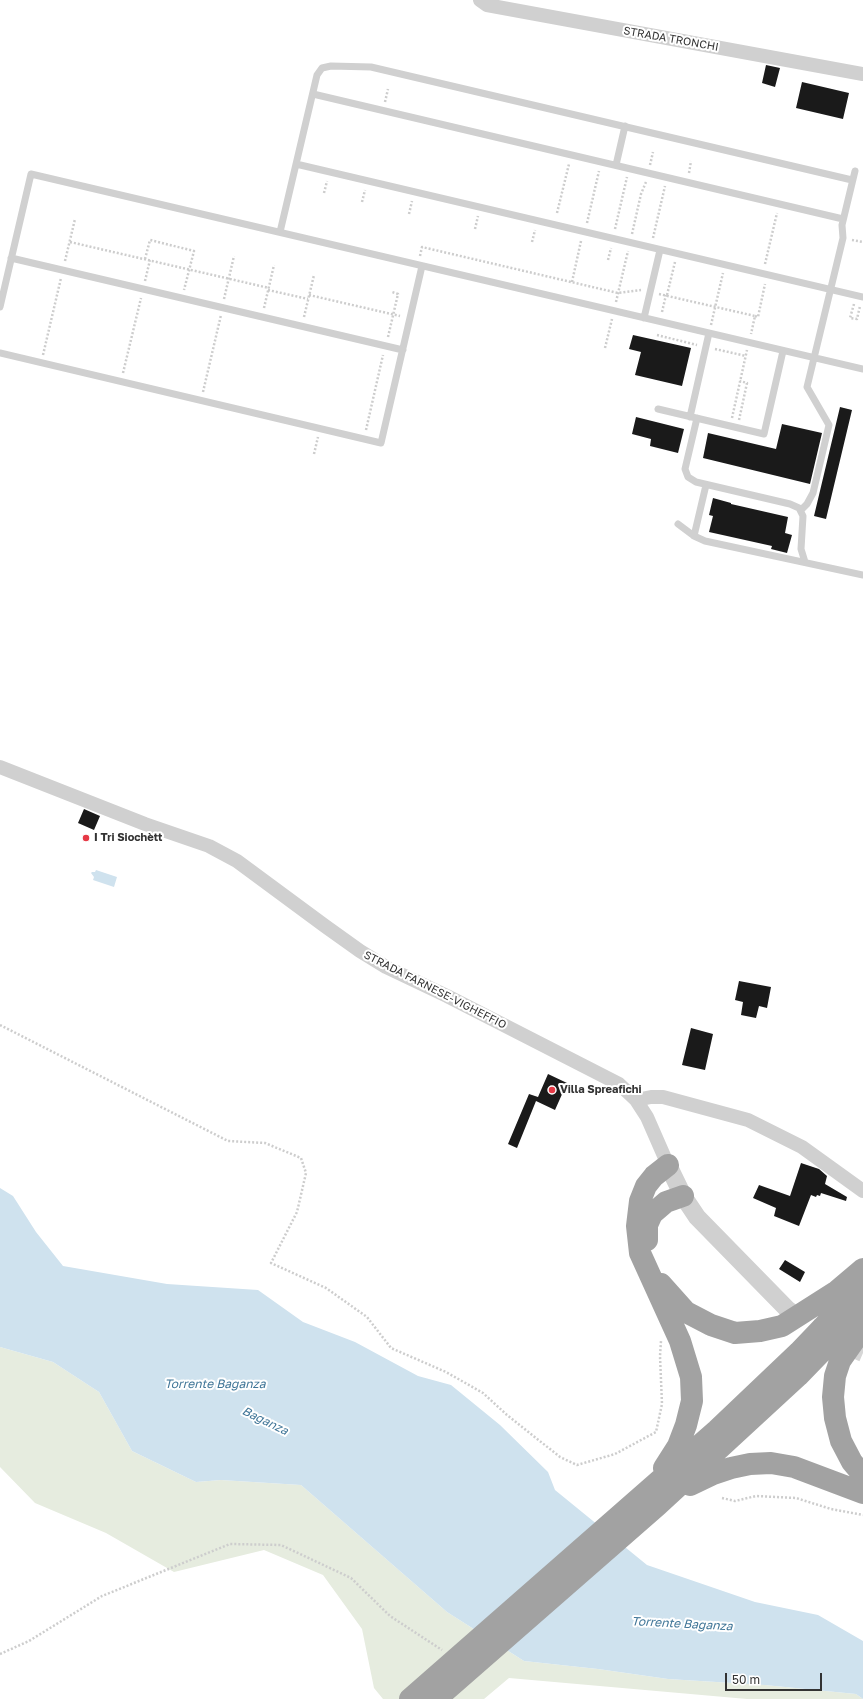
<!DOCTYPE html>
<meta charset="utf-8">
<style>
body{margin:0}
#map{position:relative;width:863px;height:1699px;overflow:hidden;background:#fff;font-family:"Golos Text",sans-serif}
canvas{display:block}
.scale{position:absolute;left:725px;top:1673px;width:97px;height:18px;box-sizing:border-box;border:2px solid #333;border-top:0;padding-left:5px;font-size:12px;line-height:14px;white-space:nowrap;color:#333;-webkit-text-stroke:3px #fff;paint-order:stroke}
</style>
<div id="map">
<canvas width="863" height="1699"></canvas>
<div class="scale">50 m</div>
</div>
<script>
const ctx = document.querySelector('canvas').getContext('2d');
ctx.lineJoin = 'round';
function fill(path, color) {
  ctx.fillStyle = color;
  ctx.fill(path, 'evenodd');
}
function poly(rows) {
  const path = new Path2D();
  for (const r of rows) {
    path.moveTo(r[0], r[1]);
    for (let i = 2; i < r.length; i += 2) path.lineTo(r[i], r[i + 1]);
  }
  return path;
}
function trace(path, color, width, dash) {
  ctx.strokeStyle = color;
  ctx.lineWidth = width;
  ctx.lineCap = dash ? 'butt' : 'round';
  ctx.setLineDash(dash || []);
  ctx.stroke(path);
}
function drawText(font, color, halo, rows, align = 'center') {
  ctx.font = font + ' "Golos Text",sans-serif';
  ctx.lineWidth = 4;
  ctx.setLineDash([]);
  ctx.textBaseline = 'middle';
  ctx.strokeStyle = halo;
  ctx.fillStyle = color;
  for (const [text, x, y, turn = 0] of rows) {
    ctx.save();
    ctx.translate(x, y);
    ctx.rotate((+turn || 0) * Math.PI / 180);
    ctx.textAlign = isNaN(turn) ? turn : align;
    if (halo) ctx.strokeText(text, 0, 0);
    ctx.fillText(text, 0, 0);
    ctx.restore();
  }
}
fill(poly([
 [0,1347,53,1362,99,1392,132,1451,196,1482,221,1480,301,1485,447,1612,524,1661,598,1669,668,1679,765,1685,856,1694,863,1699,747,1699,509,1678,484,1699,383,1699,374,1688,362,1629,323,1575,264,1550,174,1572,106,1533,35,1503,0,1467]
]), '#e6ecdf');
fill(poly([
 [96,870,117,877,114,887,93,880,94,877,91,873,92,872,95,872],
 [0,1188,13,1196,36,1232,63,1266,167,1284,258,1290,303,1322,355,1342,418,1376,451,1385,500,1425,548,1472,555,1490,647,1565,755,1602,818,1615,863,1641,863,1699,856,1694,765,1685,668,1679,598,1669,524,1661,447,1612,301,1485,221,1480,196,1482,132,1451,99,1392,53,1362,0,1347]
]), '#cfe2ee');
fill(poly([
 [766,65,780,68,775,87,762,83],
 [802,82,849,93,843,119,796,108],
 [633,335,691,348,682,386,635,375,641,352,629,349],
 [840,407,852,410,826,519,814,516],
 [636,417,684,429,678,453,650,446,651,439,632,434],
 [782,424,822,433,810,484,703,458,708,433,776,449],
 [713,498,731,503,731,504,788,517,785,533,792,535,787,553,771,549,772,546,709,532,713,516,709,515],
 [84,809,100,816,94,830,78,823],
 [739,981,771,987,767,1008,759,1006,756,1018,741,1015,743,1002,735,1000],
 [691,1028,713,1034,705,1070,682,1065],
 [548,1074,567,1083,555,1110,536,1101,517,1148,508,1144,529,1094,538,1097],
 [801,1163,819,1169,827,1176,825,1184,847,1197,846,1201,821,1193,820,1196,817,1195,816,1197,811,1195,799,1226,774,1216,776,1208,753,1198,759,1185,790,1196],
 [785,1260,805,1272,800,1282,779,1269]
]), '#1a1a1a');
trace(poly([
 [788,1310,821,1335,863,1353]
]), '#d6d6d6', 18, [18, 9]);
trace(poly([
 [385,102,388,89],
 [650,165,653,152],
 [689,173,691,161],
 [324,193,327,181],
 [362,202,365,190],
 [557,213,569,164],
 [409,214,412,201],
 [587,223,599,171],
 [475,229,478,216],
 [615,229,627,177],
 [632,234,641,194,646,182],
 [653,238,665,186],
 [852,240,863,242],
 [70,242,269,288],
 [532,242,535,230],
 [420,256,422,247,618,293,641,290],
 [145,259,150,240,194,251,184,290],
 [608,260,611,248],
 [65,261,75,219],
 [765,264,777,213],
 [145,281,150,260],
 [572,282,581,241],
 [268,290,308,299],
 [659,294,755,316,751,334],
 [309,295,400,316],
 [667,295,675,262],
 [224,299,234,256],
 [616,302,628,251],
 [854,304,850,318,857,319,860,306],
 [264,308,274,265],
 [662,312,666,295],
 [755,316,758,317,765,284],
 [304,317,314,275],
 [711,325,723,273],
 [657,335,697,345],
 [388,337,398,294,392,292],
 [605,348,612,319],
 [715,349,746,356],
 [43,355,61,278],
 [123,373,141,298],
 [203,392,221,315],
 [732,418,747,350],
 [739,420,747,383,740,381],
 [366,430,383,355],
 [314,454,318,437],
 [0,1025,228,1141,265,1143,301,1158,306,1173,297,1212,271,1263,326,1288,367,1317,391,1348,446,1372,483,1393,507,1415,560,1457,577,1465,615,1454,656,1432,662,1404,660,1356,661,1341],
 [722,1498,735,1501,756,1496,796,1498,831,1509,863,1515],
 [0,1654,29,1641,102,1596,230,1544,281,1545,351,1578,390,1616,442,1650]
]), '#cdcdcd', 2.5, [2, 2]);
trace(poly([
 [313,94,843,219],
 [296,164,863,297],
 [616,165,625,126],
 [280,232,317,75,322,68,331,66,371,67,852,180],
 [11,258,403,350],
 [0,307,31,174,863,369],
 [644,318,660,250],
 [0,353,381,443,422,266],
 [658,409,764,434,783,351],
 [690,417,709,333],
 [697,418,685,469,688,477,696,482,790,504,799,508,803,516,801,549,805,562],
 [801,510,807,504,813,493,829,425,807,387,843,238,842,225,855,171],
 [678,524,694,536,705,541,863,575],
 [694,536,706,485]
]), '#d0d0d0', 7);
trace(poly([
 [480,0,487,5,863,74],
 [0,767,145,824,209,846,237,861,325,926,360,951,386,967,447,996,619,1084,636,1100,647,1117,668,1165],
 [636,1100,651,1097,663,1097,748,1120,802,1147,863,1191]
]), '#d0d0d0', 14);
trace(poly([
 [668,1165,683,1196,697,1217,788,1310]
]), '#d0d0d0', 18);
trace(poly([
 [647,1240,647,1225,652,1214,666,1202,683,1196],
 [661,1284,686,1312,711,1325,735,1333,760,1331,782,1326,837,1291,863,1269],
 [863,1328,840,1361,835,1376,833,1397,835,1418,841,1441,852,1462,863,1475],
 [664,1468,678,1446,686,1425,692,1401,691,1377,680,1341,640,1253,637,1226,640,1201,646,1186,654,1176,668,1165],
 [690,1485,713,1474,731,1468,750,1464,771,1463,794,1467,863,1493],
 [410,1699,717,1430,799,1352,863,1285],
 [436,1699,658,1505,798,1376,863,1309]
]), '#a2a2a2', 22);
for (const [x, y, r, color] of [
 [86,838,4,"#e63946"],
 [552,1090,4,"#e63946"]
]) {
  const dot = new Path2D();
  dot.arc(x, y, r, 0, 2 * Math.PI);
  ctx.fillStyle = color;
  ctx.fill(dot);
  trace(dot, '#fff', 1.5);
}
drawText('11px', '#333', '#fff', [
 ["STRADA TRONCHI",671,39,10],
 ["STRADA FARNESE-VIGHEFFIO",435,990,27]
]);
drawText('bold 11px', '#333', '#fff', [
 ["I Tri Siochètt",94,838],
 ["Villa Spreafichi",560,1090]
], 'left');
drawText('italic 12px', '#3f7597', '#fff', [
 ["Torrente Baganza",215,1384],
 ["Baganza",265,1421,26],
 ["Torrente Baganza",682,1624,3]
]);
</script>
